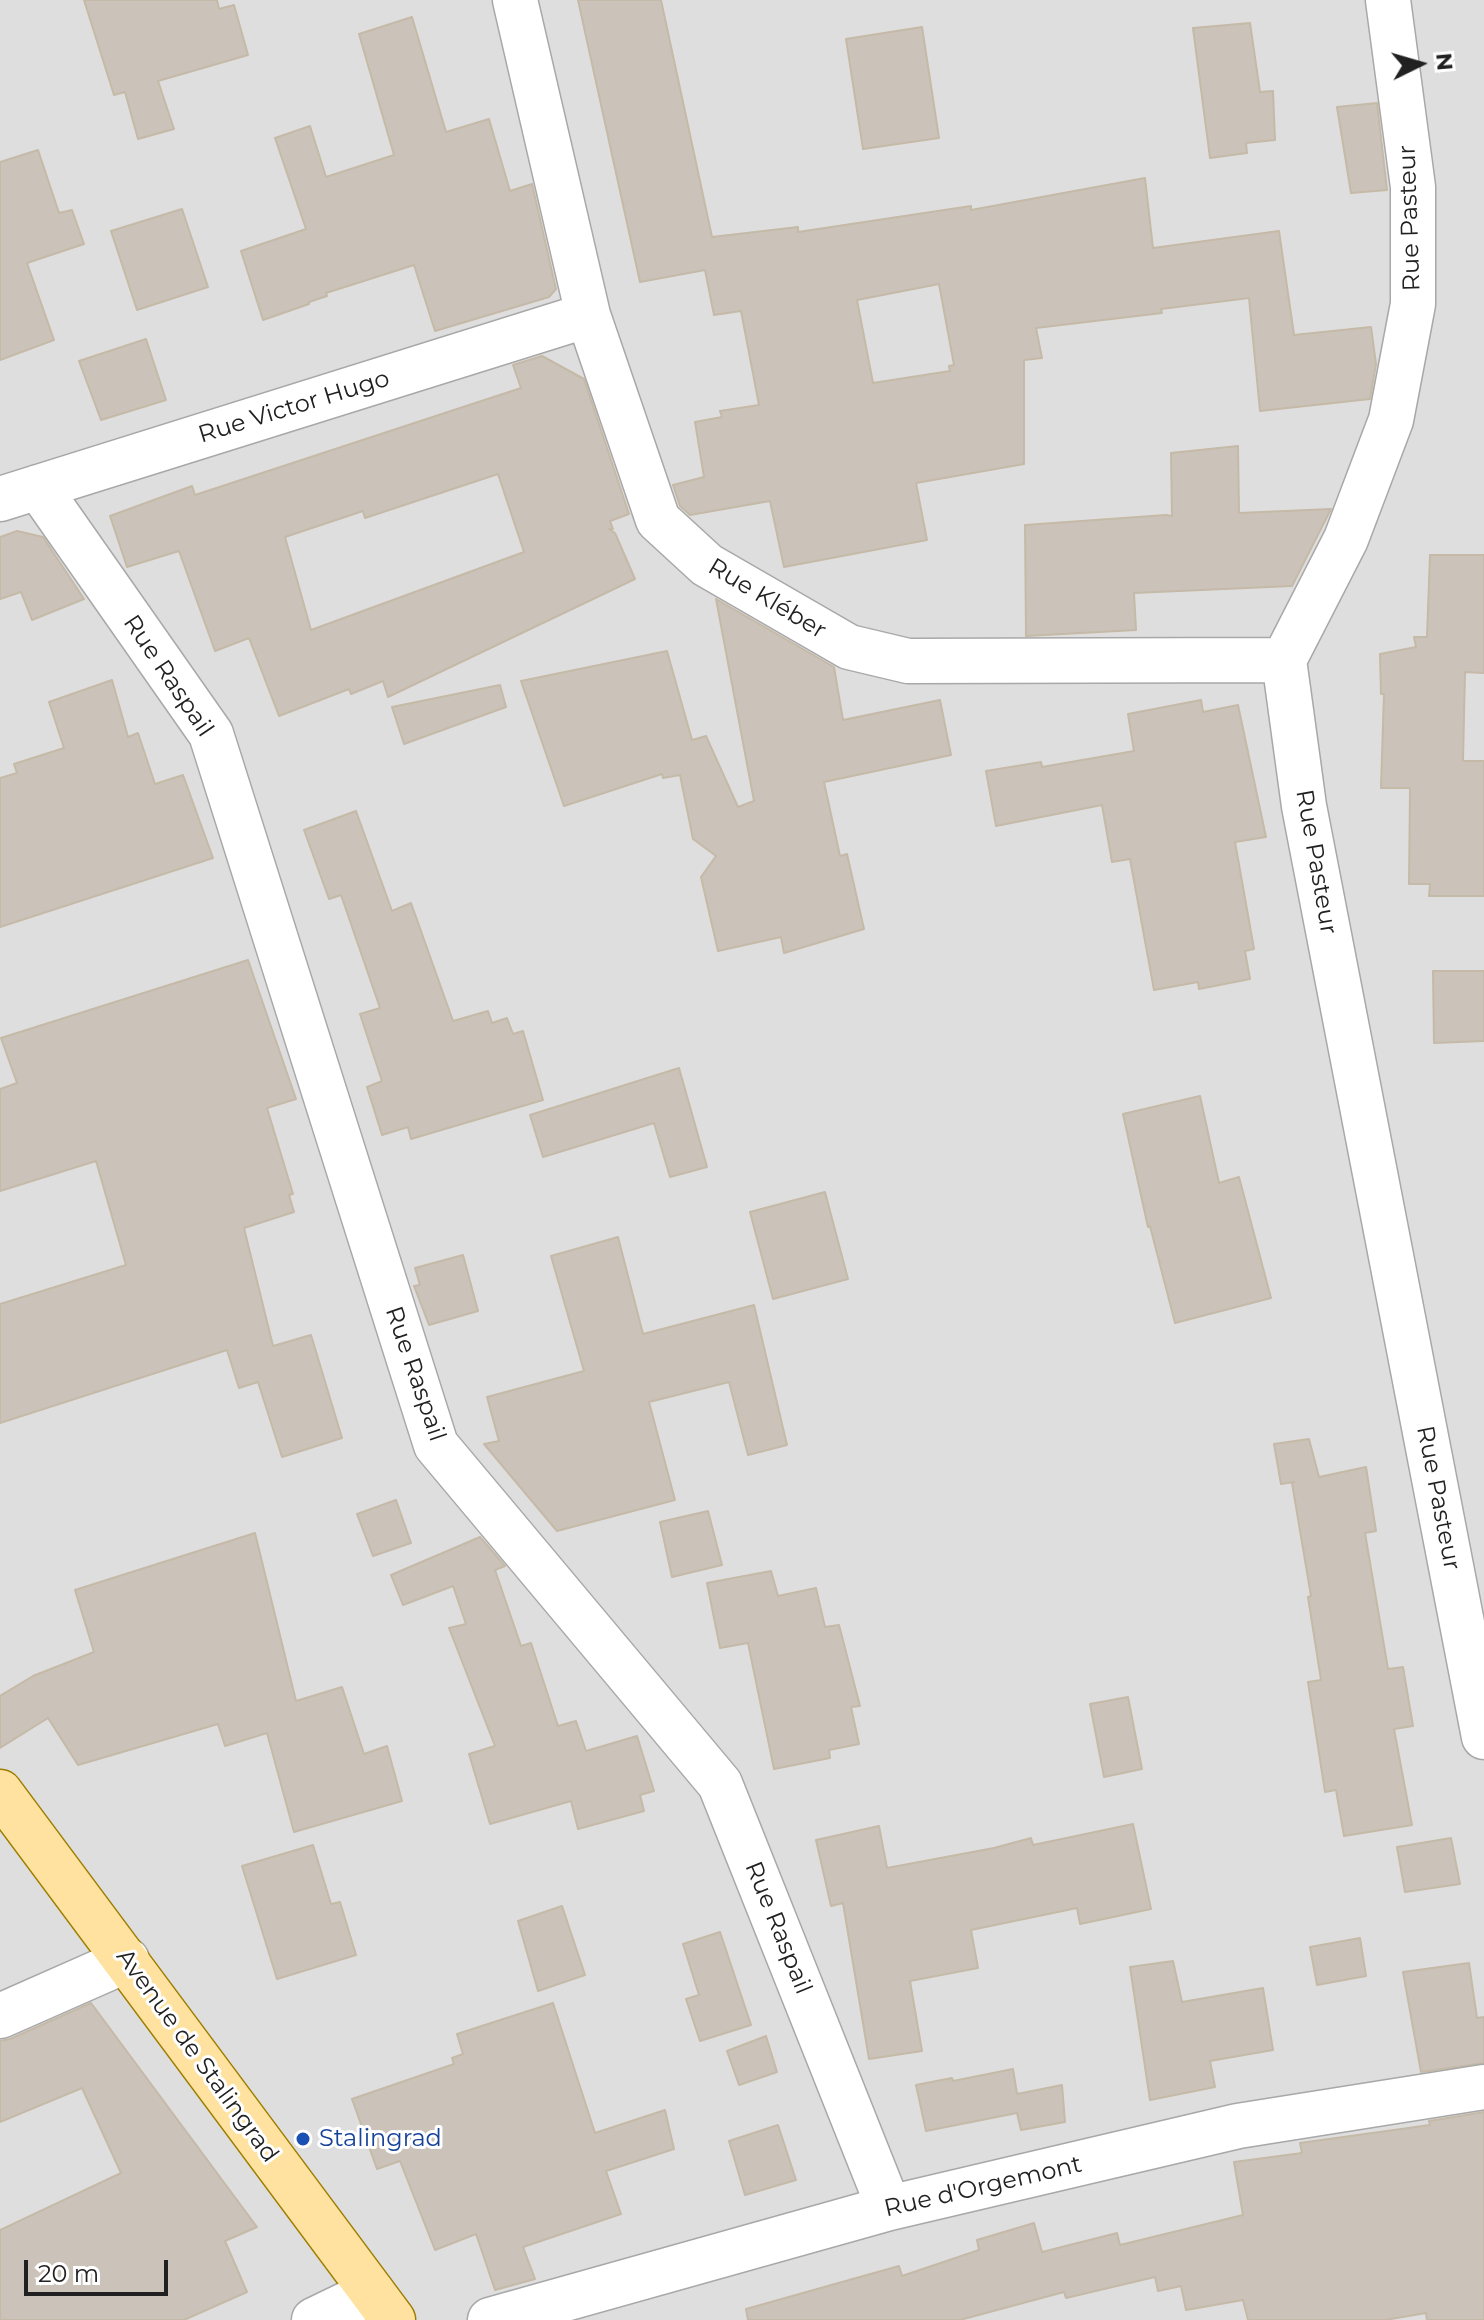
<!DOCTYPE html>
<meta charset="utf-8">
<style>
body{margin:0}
#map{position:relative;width:1484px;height:2320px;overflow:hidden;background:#f2f0e7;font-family:Montserrat,sans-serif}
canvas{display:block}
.north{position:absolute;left:1380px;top:24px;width:80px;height:80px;-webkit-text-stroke:6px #fff;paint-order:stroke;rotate:85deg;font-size:22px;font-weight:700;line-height:32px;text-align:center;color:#212121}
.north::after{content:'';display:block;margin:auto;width:28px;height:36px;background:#212121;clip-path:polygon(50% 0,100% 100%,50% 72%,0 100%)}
.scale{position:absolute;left:24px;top:2260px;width:144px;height:36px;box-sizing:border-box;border:4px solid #212121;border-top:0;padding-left:10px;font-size:24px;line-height:28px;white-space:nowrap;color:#212121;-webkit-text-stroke:6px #fff;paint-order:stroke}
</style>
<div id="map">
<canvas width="1484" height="2320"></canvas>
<div class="north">N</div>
<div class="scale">20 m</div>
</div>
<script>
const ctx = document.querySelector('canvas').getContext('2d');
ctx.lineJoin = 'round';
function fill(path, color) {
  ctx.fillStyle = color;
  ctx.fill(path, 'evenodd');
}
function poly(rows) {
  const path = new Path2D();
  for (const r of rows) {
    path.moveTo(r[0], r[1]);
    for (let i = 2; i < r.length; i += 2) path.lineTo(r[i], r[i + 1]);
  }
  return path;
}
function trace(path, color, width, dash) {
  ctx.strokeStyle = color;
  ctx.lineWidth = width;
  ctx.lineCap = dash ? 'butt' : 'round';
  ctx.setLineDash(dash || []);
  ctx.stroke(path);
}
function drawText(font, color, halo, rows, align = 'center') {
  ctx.font = font + ' Montserrat,sans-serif';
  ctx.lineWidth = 6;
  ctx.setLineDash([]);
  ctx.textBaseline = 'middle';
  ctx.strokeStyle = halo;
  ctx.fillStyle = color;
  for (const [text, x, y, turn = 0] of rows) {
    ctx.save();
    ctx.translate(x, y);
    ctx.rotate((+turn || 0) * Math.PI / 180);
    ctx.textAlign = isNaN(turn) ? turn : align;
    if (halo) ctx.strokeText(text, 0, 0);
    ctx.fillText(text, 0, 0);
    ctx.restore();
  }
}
fill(poly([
 [0,0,1484,0,1484,2320,0,2320]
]), '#dfdede');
const building = poly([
 [84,0,217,0,219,9,234,5,248,55,158,81,174,129,138,139,125,92,114,95,84,0],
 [578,0,661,0,712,237,798,227,798,232,971,206,971,210,1145,178,1153,248,1279,231,1294,335,1371,327,1376,364,1370,399,1260,411,1249,298,1161,309,1162,313,1036,328,1042,358,1024,360,1024,464,916,483,927,540,784,567,770,501,690,515,680,506,673,485,704,477,695,422,722,417,720,411,759,405,741,311,714,315,705,270,640,282,578,0],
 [939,284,954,365,949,366,950,371,873,383,857,300,939,284],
 [412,17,446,132,489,119,510,191,532,184,556,289,549,297,435,331,414,265,326,293,327,296,309,302,309,304,263,320,241,251,306,229,275,138,310,126,326,177,394,155,359,34,412,17],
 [1250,23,1260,92,1273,91,1275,140,1246,143,1247,153,1210,158,1193,28,1250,23],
 [922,27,939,138,863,149,846,39,922,27],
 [1377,103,1387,190,1351,193,1337,107,1377,103],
 [38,150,59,213,72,210,84,244,27,263,54,340,0,360,0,162,38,150],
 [182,209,208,287,137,310,111,231,182,209],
 [146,339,166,400,101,420,79,361,146,339],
 [542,356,584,379,629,514,610,521,613,529,609,529,615,533,635,579,388,697,383,681,351,694,349,689,279,716,249,638,215,651,179,551,127,567,110,516,192,486,195,495,521,388,513,365,542,356],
 [498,474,524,552,311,630,285,537,363,511,365,518,498,474],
 [1238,446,1239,513,1331,509,1292,586,1134,593,1136,630,1026,636,1025,525,1166,515,1172,516,1171,453,1238,446],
 [17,531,43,537,84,599,32,620,21,592,0,599,0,537,17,531],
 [1430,555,1484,555,1484,673,1465,672,1463,761,1484,761,1484,896,1429,896,1430,884,1409,884,1410,788,1381,788,1384,694,1381,694,1380,654,1416,647,1414,637,1427,637,1430,555],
 [716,599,834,667,843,720,940,700,951,755,824,782,840,856,847,854,864,929,784,953,781,937,718,951,701,877,716,856,693,839,680,775,663,778,662,774,564,806,521,681,667,651,692,740,706,736,738,807,754,801,716,599],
 [112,680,128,737,138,733,155,784,183,775,213,858,0,927,0,778,17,773,14,764,64,748,49,702,112,680],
 [500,685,506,707,404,744,392,707,500,685],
 [1201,700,1203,712,1238,705,1266,837,1235,842,1254,949,1245,951,1250,979,1199,989,1198,982,1154,990,1130,859,1112,862,1102,805,996,826,986,771,1041,762,1042,767,1134,751,1128,714,1201,700],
 [356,811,392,911,411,903,453,1021,488,1011,492,1023,507,1018,513,1034,523,1031,543,1100,411,1139,408,1127,382,1135,367,1087,382,1081,360,1014,380,1008,341,895,329,899,304,830,356,811],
 [248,960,296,1099,267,1108,293,1194,289,1195,294,1212,244,1228,273,1346,311,1335,342,1438,282,1457,258,1382,239,1388,227,1350,0,1423,0,1304,126,1265,96,1161,0,1191,0,1089,17,1083,1,1038,248,960],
 [1433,971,1484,971,1484,1041,1434,1043,1433,971],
 [679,1068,707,1167,670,1177,654,1123,543,1157,530,1115,679,1068],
 [1200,1096,1219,1183,1239,1177,1271,1298,1175,1323,1150,1226,1148,1227,1123,1114,1200,1096],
 [825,1192,848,1279,773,1299,750,1212,825,1192],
 [618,1237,643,1334,754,1305,787,1445,748,1455,729,1382,649,1402,675,1500,557,1531,484,1444,499,1441,487,1397,584,1371,551,1256,618,1237],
 [463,1255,478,1311,429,1325,414,1286,420,1285,415,1268,463,1255],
 [1309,1439,1319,1477,1366,1467,1376,1531,1365,1533,1388,1669,1403,1667,1413,1726,1394,1729,1412,1825,1344,1836,1336,1790,1325,1792,1308,1682,1321,1680,1308,1597,1311,1596,1292,1483,1294,1482,1281,1484,1274,1444,1309,1439],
 [396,1500,411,1543,373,1556,357,1514,396,1500],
 [708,1511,722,1565,672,1577,660,1522,708,1511],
 [255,1533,296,1701,342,1687,364,1754,387,1746,402,1801,294,1832,267,1733,225,1746,218,1724,78,1765,48,1718,0,1748,0,1696,33,1676,94,1652,75,1590,255,1533],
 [480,1537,505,1566,495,1570,521,1646,531,1643,558,1726,576,1721,586,1751,637,1736,654,1791,640,1795,644,1811,578,1829,571,1801,490,1824,469,1754,495,1746,449,1628,466,1624,453,1586,403,1605,391,1575,480,1537],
 [771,1571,778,1596,816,1588,825,1627,839,1625,860,1706,851,1707,859,1744,829,1750,830,1758,774,1769,748,1643,720,1648,707,1583,771,1571],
 [1128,1697,1142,1769,1104,1777,1090,1704,1128,1697],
 [1133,1824,1151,1909,1080,1924,1077,1908,971,1930,978,1968,910,1981,922,2051,869,2059,843,1903,831,1906,816,1840,879,1826,887,1868,994,1848,1031,1838,1033,1845,1133,1824],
 [1451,1838,1460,1884,1405,1892,1397,1847,1451,1838],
 [313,1845,331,1904,340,1902,356,1955,277,1979,242,1866,313,1845],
 [562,1906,585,1975,538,1991,518,1921,562,1906],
 [720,1932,751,2025,700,2041,686,1999,699,1995,683,1944,720,1932],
 [1360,1938,1366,1976,1317,1985,1310,1947,1360,1938],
 [1173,1961,1182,2002,1263,1988,1273,2050,1210,2061,1215,2087,1150,2100,1130,1967,1173,1961],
 [1469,1963,1477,2018,1484,2017,1484,2063,1421,2072,1403,1972,1469,1963],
 [91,2003,257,2227,225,2241,247,2292,184,2320,0,2320,0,2230,121,2173,82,2088,0,2122,0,2041,10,2039,91,2003],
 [553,2003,595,2133,665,2110,674,2149,606,2171,621,2214,523,2247,535,2279,495,2290,476,2234,435,2250,400,2161,377,2169,352,2099,454,2064,452,2058,463,2054,457,2034,553,2003],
 [766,2036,777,2072,739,2085,727,2051,766,2036],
 [1013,2069,1017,2094,1062,2085,1065,2122,1021,2130,1017,2113,926,2131,916,2085,952,2078,953,2081,1013,2069],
 [1484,2112,1484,2320,1427,2320,1426,2313,1385,2320,1248,2320,1243,2300,1186,2310,1181,2286,1158,2291,1155,2277,1066,2298,1064,2292,960,2320,748,2320,746,2309,899,2266,902,2276,979,2250,977,2240,1034,2223,1042,2252,1117,2233,1120,2245,1243,2215,1234,2162,1302,2153,1300,2143,1430,2125,1429,2121,1484,2112],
 [778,2125,796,2180,745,2195,729,2141,778,2125]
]);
fill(building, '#cbc3b9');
trace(building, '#c5b9a7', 2);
const minor = poly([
 [515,0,588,315,658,520,707,565,849,647,908,661,1284,660],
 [1388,0,1413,187,1413,304,1391,420,1346,539,1284,660,1304,806,1484,1737],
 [38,487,211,734,436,1445,720,1784,889,2208],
 [0,499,588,315],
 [0,2016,127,1960],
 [314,2320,372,2292],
 [490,2320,889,2208,1238,2126,1484,2087]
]);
const major = poly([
 [0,1792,393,2320]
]);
trace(minor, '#a8a8a8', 47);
trace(major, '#9e7e00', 47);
trace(minor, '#fff', 44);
trace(major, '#ffe29f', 44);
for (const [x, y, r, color] of [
 [303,2139,8,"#1a4fb4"]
]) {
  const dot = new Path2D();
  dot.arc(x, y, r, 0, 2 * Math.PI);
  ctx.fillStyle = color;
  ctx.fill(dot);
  trace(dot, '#fff', 3);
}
drawText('24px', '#212121', '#fff', [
 ["Rue Pasteur",1410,218,-92],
 ["Rue Victor Hugo",294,407,-17],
 ["Rue Kléber",767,599,31],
 ["Rue Raspail",168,676,56],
 ["Rue Pasteur",1316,862,80],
 ["Rue Raspail",415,1374,71],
 ["Rue Pasteur",1438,1498,79],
 ["Rue Raspail",778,1928,68],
 ["Avenue de Stalingrad",197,2056,54],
 ["Rue d'Orgemont",983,2187,-13]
]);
drawText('24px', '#164399', '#fff', [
 ["Stalingrad",319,2139]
], 'left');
</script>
